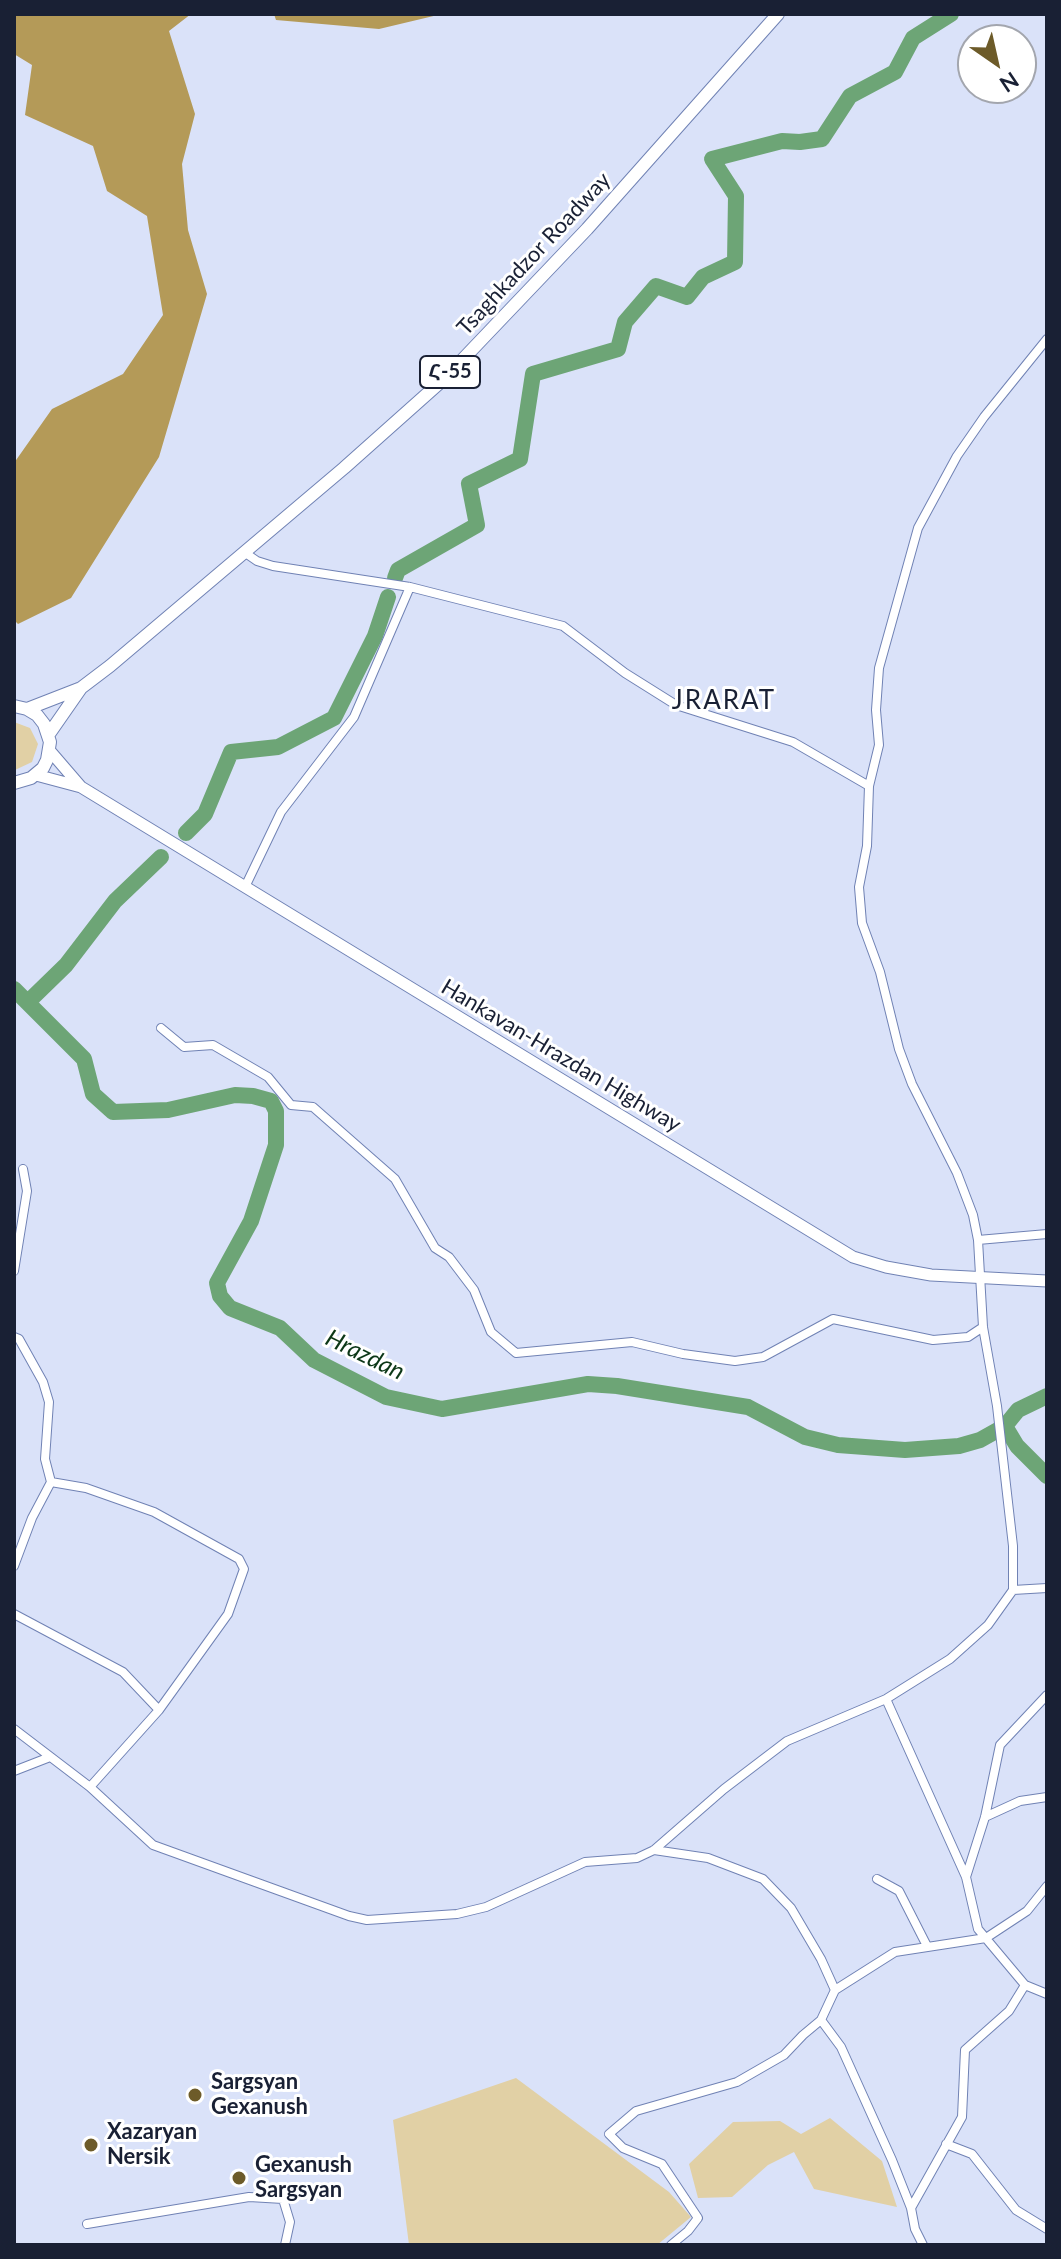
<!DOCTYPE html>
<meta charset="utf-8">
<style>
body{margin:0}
#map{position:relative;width:1061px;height:2259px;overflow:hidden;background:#dae2f9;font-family:Lato,sans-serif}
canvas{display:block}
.frame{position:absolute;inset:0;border:16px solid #192034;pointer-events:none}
.north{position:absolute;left:957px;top:24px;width:80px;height:80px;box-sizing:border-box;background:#fff;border:2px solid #a3a6ae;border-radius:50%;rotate:146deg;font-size:22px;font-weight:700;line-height:32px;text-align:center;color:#192034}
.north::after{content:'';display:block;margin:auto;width:28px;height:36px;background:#6d5b29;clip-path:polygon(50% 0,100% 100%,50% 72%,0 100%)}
</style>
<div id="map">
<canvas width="1061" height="2259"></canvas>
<div class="frame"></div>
<div class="north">N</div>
</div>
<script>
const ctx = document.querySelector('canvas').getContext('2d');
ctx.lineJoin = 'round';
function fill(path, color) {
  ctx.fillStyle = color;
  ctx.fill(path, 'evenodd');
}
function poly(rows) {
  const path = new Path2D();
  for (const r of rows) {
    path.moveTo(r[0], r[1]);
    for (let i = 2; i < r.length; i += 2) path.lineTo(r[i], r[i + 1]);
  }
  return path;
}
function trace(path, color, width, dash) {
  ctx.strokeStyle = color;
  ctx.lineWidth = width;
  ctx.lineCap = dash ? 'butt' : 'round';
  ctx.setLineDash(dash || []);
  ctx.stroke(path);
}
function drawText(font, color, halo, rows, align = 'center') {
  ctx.font = font + ' Lato,"Noto Sans Armenian",sans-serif';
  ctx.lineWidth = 6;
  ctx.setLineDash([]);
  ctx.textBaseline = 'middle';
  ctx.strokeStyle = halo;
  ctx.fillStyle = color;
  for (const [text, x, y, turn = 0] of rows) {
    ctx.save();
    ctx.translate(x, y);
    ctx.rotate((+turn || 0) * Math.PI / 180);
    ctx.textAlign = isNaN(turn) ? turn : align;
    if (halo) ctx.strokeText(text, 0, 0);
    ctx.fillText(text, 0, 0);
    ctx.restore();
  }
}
fill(poly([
 [14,722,30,728,38,744,32,762,15,770],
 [516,2078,669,2192,691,2217,657,2245,409,2245,393,2120],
 [830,2118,882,2161,897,2207,814,2189,794,2152,768,2165,732,2197,698,2198,689,2164,733,2122,780,2121,801,2134]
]), '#e1d0a5');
fill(poly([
 [14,14,191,14,169,31,195,114,182,164,188,230,207,294,159,457,71,598,18,624,14,620,14,463,52,409,123,374,163,315,147,216,107,191,93,146,25,115,32,65,14,54],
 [274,14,442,14,379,29,276,20]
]), '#b49a58');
trace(poly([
 [395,578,398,570,477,525,469,484,520,459,533,374,618,349,625,322,656,286,687,297,703,277,735,262,736,196,712,159,782,141,800,142,822,139,850,96,895,72,913,38,951,14],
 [186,833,205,814,231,752,278,747,334,718,375,636,388,597],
 [14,989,84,1059,93,1094,113,1112,168,1110,235,1095,253,1096,271,1101,276,1111,276,1145,251,1221,217,1283,220,1296,230,1308,280,1328,314,1360,386,1397,442,1409,588,1384,617,1386,748,1407,805,1437,838,1445,905,1450,959,1446,980,1440,1005,1426,1018,1410,1047,1396],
 [29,1001,66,965,115,901,161,857],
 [1005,1426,1017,1446,1047,1476]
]), '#6da576', 16);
const minor = poly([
 [244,552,257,561,273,566,410,587,563,626,625,673,676,705,793,742,869,786],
 [245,887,281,812,354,717,410,587],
 [161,1028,184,1047,213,1045,268,1077,291,1105,313,1107,395,1179,435,1248,449,1257,474,1290,491,1332,516,1353,632,1342,683,1354,735,1361,763,1357,833,1319,933,1340,968,1337,983,1327],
 [978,1240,1047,1234],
 [14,1271,27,1191,23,1169],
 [14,1337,19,1339,43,1382,49,1402,45,1459,51,1482,32,1518,14,1566],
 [51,1482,86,1488,154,1512,239,1559,244,1569,228,1614,159,1710,90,1787],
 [1013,1590,1047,1588],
 [14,1614,123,1672,159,1710],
 [886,1699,966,1877,978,1929,1025,1985,1047,1994],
 [14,1729,90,1787,153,1845,349,1916,367,1920,457,1914,486,1907,585,1862,637,1858,654,1850,724,1789,787,1741,886,1699,950,1659,988,1625,1013,1590,1013,1546,997,1406,983,1327,978,1240,973,1215,957,1173,912,1084,899,1049,880,972,862,923,859,887,867,846,869,786,879,745,876,710,879,668,918,528,957,456,984,417,1047,339],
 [14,1771,50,1757],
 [985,1817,1020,1801,1047,1797],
 [654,1850,708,1858,763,1879,791,1908,821,1959,835,1990,821,2020,803,2035,784,2055,737,2082,636,2111,609,2134,623,2148,662,2164,698,2218,688,2231,671,2245],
 [966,1877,985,1817,1000,1745,1047,1695],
 [877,1879,899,1891,927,1946],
 [835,1990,895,1952,986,1938,1027,1911,1047,1886],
 [821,2020,841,2047,892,2160,911,2208,915,2229,923,2245],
 [946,2144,972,2154,1016,2210,1047,2229],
 [911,2208,962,2117,965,2050,1009,2011,1025,1985],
 [87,2224,249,2197,283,2199,290,2222,285,2245]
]);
const secondary = poly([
 [50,751,81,787],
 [36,775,81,787,853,1257,886,1267,931,1275,1047,1281]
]);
const primary = poly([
 [14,706,27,709,37,715,44,724,50,742,47,760,43,768,31,778,14,783],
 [27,709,81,688,110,666,344,468,445,378,587,229,778,14],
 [49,734,81,688]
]);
trace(minor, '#7082b4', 10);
trace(secondary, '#7082b4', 13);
trace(primary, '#7082b4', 14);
trace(minor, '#fff', 8);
trace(secondary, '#fff', 11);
trace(primary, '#fff', 12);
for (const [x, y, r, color] of [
 [195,2095,8,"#6d5b29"],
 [91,2145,8,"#6d5b29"],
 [239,2178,8,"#6d5b29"]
]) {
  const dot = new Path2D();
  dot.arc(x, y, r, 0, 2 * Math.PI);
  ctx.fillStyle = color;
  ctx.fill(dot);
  trace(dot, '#fff', 3);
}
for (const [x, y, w] of [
 [450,372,60]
]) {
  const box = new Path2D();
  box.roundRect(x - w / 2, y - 16, w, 32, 6);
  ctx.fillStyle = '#fff';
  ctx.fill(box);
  trace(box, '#192034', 2);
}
drawText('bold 20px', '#192034', null, [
 ["Հ-55",450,372]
]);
drawText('22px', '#192034', '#fff', [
 ["Tsaghkadzor Roadway",534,254,-47],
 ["Hankavan-Hrazdan Highway",561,1056,31]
]);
drawText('bold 22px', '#192034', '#fff', [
 ["Sargsyan",211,2082],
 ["Gexanush",211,2107],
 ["Xazaryan",107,2132],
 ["Nersik",107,2157],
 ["Gexanush",255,2165],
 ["Sargsyan",255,2190]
], 'left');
drawText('italic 24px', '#0c3717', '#fff', [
 ["Hrazdan",365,1355,26]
]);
ctx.letterSpacing = '2px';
drawText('26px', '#192034', '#fff', [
 ["JRARAT",724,701]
]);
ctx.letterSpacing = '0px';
</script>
